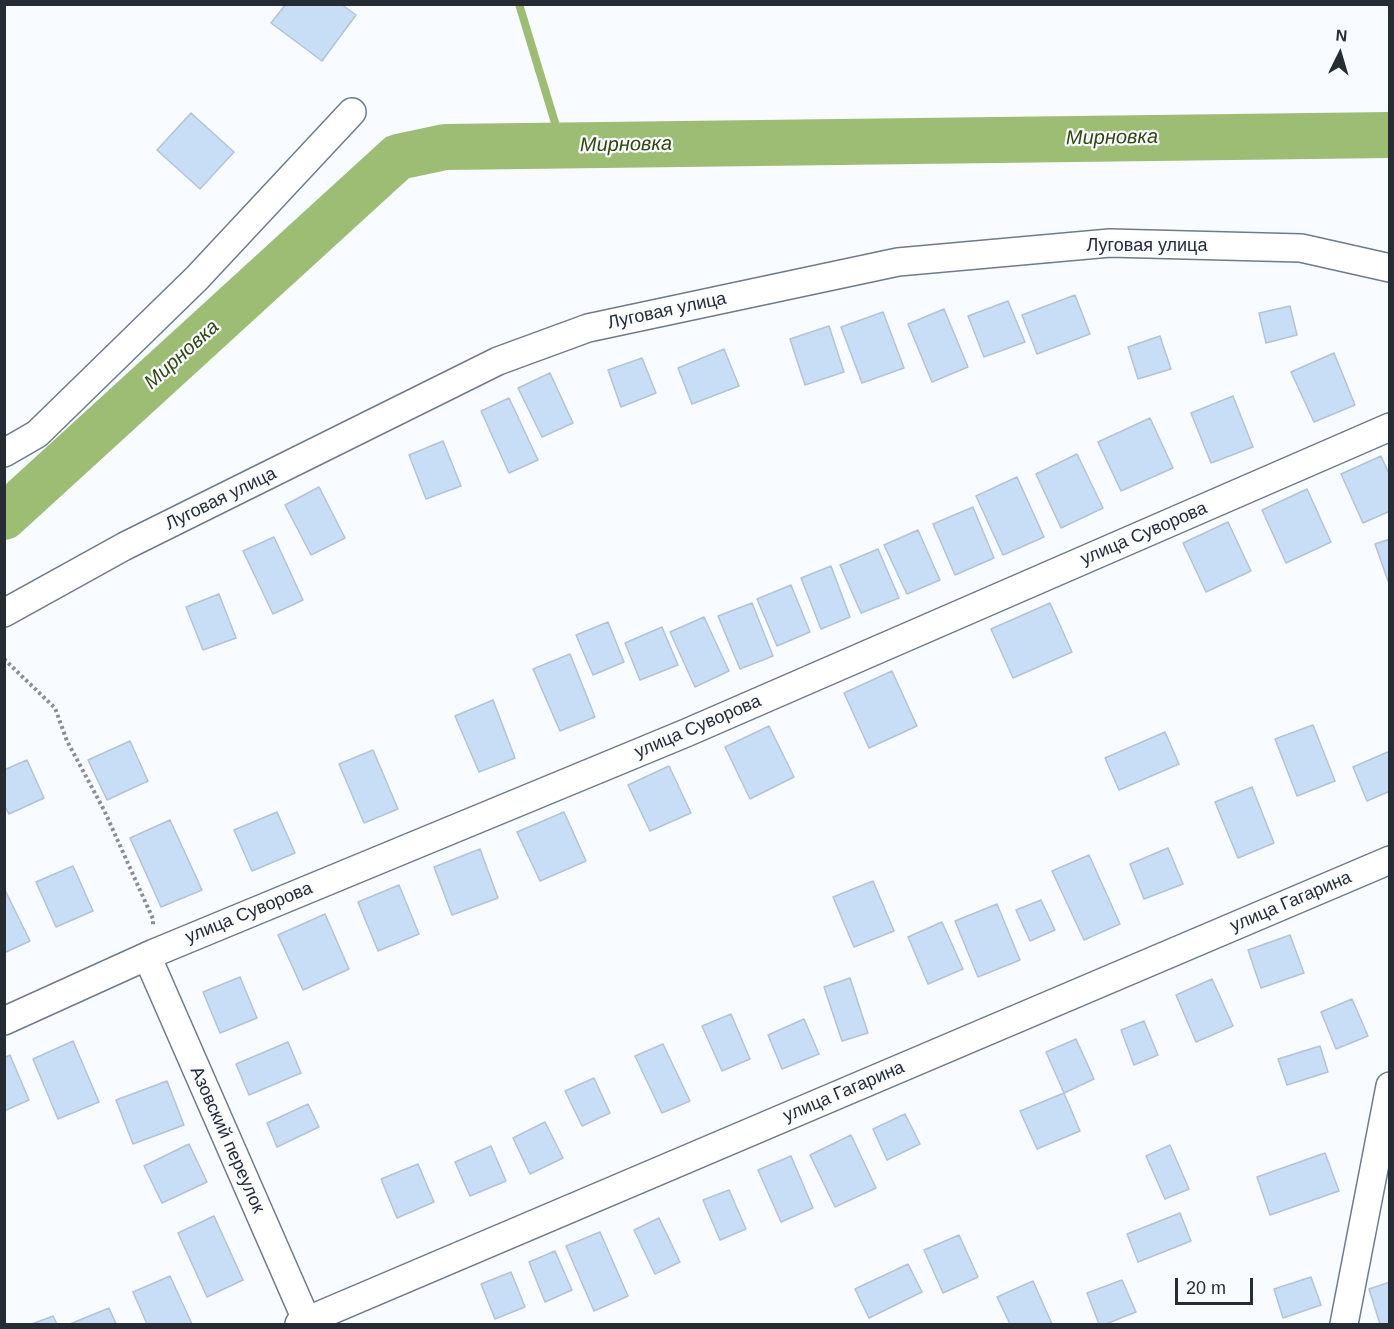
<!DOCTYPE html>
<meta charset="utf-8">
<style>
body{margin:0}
#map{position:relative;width:1394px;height:1329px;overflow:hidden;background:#f8fbff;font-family:Helvetica,sans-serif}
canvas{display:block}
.frame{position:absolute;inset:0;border:6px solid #262c33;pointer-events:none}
.north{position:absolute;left:1310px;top:24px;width:60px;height:60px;-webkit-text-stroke:4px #f8fbff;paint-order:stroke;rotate:5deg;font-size:16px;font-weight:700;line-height:24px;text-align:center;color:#262c33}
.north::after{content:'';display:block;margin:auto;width:21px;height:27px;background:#262c33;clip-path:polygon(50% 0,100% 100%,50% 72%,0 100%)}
.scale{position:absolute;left:1175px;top:1278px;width:78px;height:27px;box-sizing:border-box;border:3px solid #262c33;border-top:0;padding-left:8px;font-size:18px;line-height:21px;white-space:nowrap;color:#262c33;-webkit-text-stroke:4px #f8fbff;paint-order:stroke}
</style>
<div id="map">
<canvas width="1394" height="1329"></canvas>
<div class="frame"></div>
<div class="north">N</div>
<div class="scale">20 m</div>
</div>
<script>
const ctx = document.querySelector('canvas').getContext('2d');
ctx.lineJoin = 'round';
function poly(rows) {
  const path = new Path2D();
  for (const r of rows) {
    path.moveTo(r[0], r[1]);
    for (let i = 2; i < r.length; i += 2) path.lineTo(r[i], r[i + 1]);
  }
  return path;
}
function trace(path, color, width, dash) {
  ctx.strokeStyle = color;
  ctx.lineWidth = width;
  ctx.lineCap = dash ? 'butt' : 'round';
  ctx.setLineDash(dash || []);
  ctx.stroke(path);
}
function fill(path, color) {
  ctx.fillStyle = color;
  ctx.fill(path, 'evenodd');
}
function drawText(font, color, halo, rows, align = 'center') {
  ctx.font = font + ' Helvetica,sans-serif';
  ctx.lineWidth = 4.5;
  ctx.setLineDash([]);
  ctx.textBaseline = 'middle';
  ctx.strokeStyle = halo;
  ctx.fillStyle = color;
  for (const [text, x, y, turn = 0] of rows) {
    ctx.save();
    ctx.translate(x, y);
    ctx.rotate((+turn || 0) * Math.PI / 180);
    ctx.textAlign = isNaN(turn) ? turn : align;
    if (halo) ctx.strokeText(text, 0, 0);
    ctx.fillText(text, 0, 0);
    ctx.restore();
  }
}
trace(poly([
 [519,4,556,126,588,145]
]), '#9dbd74', 8);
trace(poly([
 [4,517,398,157,445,147,1390,135]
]), '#9dbd74', 46);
const building = poly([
 [286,4,341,4,356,15,322,61,271,23,286,4],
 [191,113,234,152,200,189,157,150,191,113],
 [1075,295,1090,334,1037,354,1022,315,1075,295],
 [1008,301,1025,342,984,357,968,316,1008,301],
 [1290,306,1297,335,1266,343,1259,313,1290,306],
 [944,309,968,367,932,382,908,324,944,309],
 [883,312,904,368,862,383,841,327,883,312],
 [829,326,844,372,805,385,790,339,829,326],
 [1160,336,1171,369,1138,379,1128,347,1160,336],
 [724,349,739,386,692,404,678,368,724,349],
 [1334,353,1355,405,1314,422,1291,372,1334,353],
 [642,358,656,393,621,407,608,370,642,358],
 [550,373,573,423,542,437,518,388,550,373],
 [1233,396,1253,447,1211,463,1191,413,1233,396],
 [509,398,538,460,509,473,481,411,509,398],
 [1150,418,1173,468,1121,491,1098,442,1150,418],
 [443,441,461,486,426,499,409,455,443,441],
 [1077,454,1103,508,1061,528,1036,474,1077,454],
 [1381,456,1390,476,1390,511,1363,523,1341,474,1381,456],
 [1017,477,1044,537,1003,555,976,496,1017,477],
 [319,487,345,538,311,555,285,505,319,487],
 [1307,489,1331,542,1286,563,1262,510,1307,489],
 [973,507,994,558,955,575,933,524,973,507],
 [1228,522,1251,571,1206,592,1183,543,1228,522],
 [918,530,940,580,907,594,884,545,918,530],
 [274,537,303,600,273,614,243,551,274,537],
 [1390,539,1390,580,1388,581,1375,544,1390,539],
 [878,549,899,598,861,613,840,565,878,549],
 [831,566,850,617,821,629,801,578,831,566],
 [791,585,810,632,777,646,757,599,791,585],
 [219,594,236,638,203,650,186,607,219,594],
 [752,603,773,656,740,669,718,616,752,603],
 [1050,603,1072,652,1013,678,991,629,1050,603],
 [704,617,729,671,695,687,670,632,704,617],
 [608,622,624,662,593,675,576,635,608,622],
 [662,627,678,665,640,680,625,643,662,627],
 [570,654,595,717,560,731,533,669,570,654],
 [892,671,917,726,869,748,844,693,892,671],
 [493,700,515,758,479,772,455,716,493,700],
 [1313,725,1335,781,1297,796,1275,739,1313,725],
 [769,726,794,777,750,799,725,747,769,726],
 [1165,732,1179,764,1119,790,1105,758,1165,732],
 [130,741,148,781,107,800,88,760,130,741],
 [373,750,398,809,364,823,339,764,373,750],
 [1390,751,1390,791,1367,801,1353,767,1390,751],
 [27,760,44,798,9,814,4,805,4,770,27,760],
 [669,766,691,813,650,831,628,785,669,766],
 [1252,787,1274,843,1238,858,1215,802,1252,787],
 [277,812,295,853,252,871,234,830,277,812],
 [564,812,586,861,540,881,517,832,564,812],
 [170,820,202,890,161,907,130,838,170,820],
 [1168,848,1183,884,1144,899,1130,864,1168,848],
 [480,849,498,898,452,915,434,867,480,849],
 [1089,855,1120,924,1084,940,1052,871,1089,855],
 [73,866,93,911,56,927,36,882,73,866],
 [873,881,894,931,854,947,833,897,873,881],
 [399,885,419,934,378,951,358,902,399,885],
 [4,888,30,941,4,953,4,888],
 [1041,900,1055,930,1030,941,1016,910,1041,900],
 [997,904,1020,960,978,977,955,921,997,904],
 [325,914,349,969,303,990,278,935,325,914],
 [942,922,963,969,928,984,908,937,942,922],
 [1290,935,1304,973,1261,988,1248,950,1290,935],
 [240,977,257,1018,220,1033,203,992,240,977],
 [850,978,868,1033,842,1041,824,987,850,978],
 [1212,979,1233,1026,1196,1042,1176,995,1212,979],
 [1352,999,1368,1036,1336,1049,1321,1012,1352,999],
 [731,1014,750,1059,722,1071,702,1026,731,1014],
 [804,1019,819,1054,782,1069,768,1035,804,1019],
 [1144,1021,1158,1055,1134,1065,1121,1030,1144,1021],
 [1076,1039,1094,1079,1064,1093,1046,1052,1076,1039],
 [73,1041,99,1102,58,1119,33,1059,73,1041],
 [288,1042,301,1073,249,1095,236,1064,288,1042],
 [663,1044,690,1101,662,1113,635,1056,663,1044],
 [1320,1046,1328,1072,1287,1085,1278,1059,1320,1046],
 [10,1055,29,1100,4,1111,4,1058,10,1055],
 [594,1078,610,1113,582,1126,565,1091,594,1078],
 [167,1081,184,1125,133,1144,116,1100,167,1081],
 [1064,1093,1080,1131,1037,1149,1020,1111,1064,1093],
 [308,1104,319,1127,277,1147,267,1123,308,1104],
 [905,1114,920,1144,887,1160,873,1129,905,1114],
 [545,1122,563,1158,530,1174,513,1138,545,1122],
 [851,1135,876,1188,835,1207,810,1155,851,1135],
 [189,1144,207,1182,162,1203,144,1166,189,1144],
 [1170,1145,1189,1189,1165,1199,1146,1156,1170,1145],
 [491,1146,506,1181,470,1196,455,1162,491,1146],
 [1325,1153,1339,1191,1270,1215,1257,1177,1325,1153],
 [791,1156,813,1208,781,1222,758,1170,791,1156],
 [418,1164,434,1202,397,1218,381,1179,418,1164],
 [729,1190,746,1229,720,1240,703,1200,729,1190],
 [1180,1213,1191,1241,1138,1262,1127,1234,1180,1213],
 [214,1216,243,1280,207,1297,178,1233,214,1216],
 [659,1218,680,1262,655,1274,634,1230,659,1218],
 [600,1232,628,1296,594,1311,566,1246,600,1232],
 [959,1235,978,1277,943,1293,924,1250,959,1235],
 [555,1251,572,1290,545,1302,529,1262,555,1251],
 [908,1264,922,1292,869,1318,855,1289,908,1264],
 [511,1272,525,1307,495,1319,481,1284,511,1272],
 [170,1276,192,1324,147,1324,133,1292,170,1276],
 [1311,1277,1321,1305,1283,1318,1274,1289,1311,1277],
 [1122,1280,1136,1312,1106,1324,1099,1324,1087,1293,1122,1280],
 [1033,1281,1052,1324,1010,1324,997,1297,1033,1281],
 [1390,1282,1390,1324,1380,1324,1369,1289,1390,1282],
 [109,1308,116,1324,70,1324,109,1308],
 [53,1316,57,1324,32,1324,53,1316]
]);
fill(building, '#c8def7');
trace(building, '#b3c3d5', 1.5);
const minor = poly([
 [4,453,37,434,197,278,352,112],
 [4,613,125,546,498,361,588,328,898,262,1110,243,1301,248,1390,268],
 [147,956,308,1324],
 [4,1021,154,953,686,733,1390,427],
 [299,1324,1390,860],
 [1344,1324,1390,1086]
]);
trace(minor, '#6d7b8c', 30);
trace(poly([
 [4,659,55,708,67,741,104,810,153,919,153,927]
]), '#8a8e94', 4, [3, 3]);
trace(minor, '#fff', 27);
drawText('18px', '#262c33', '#f8fbff', [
 ["Луговая улица",1147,246],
 ["Луговая улица",667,311,-12],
 ["Луговая улица",221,499,-26],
 ["улица Суворова",1144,534,-23],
 ["улица Суворова",698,727,-23],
 ["улица Гагарина",1291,902,-23],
 ["улица Суворова",249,913,-22],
 ["улица Гагарина",844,1092,-23],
 ["Азовский переулок",227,1140,66]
]);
drawText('italic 20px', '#324611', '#f8fbff', [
 ["Мирновка",1112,138,-1],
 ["Мирновка",626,145,-1],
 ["Мирновка",182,355,-42]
]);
</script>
